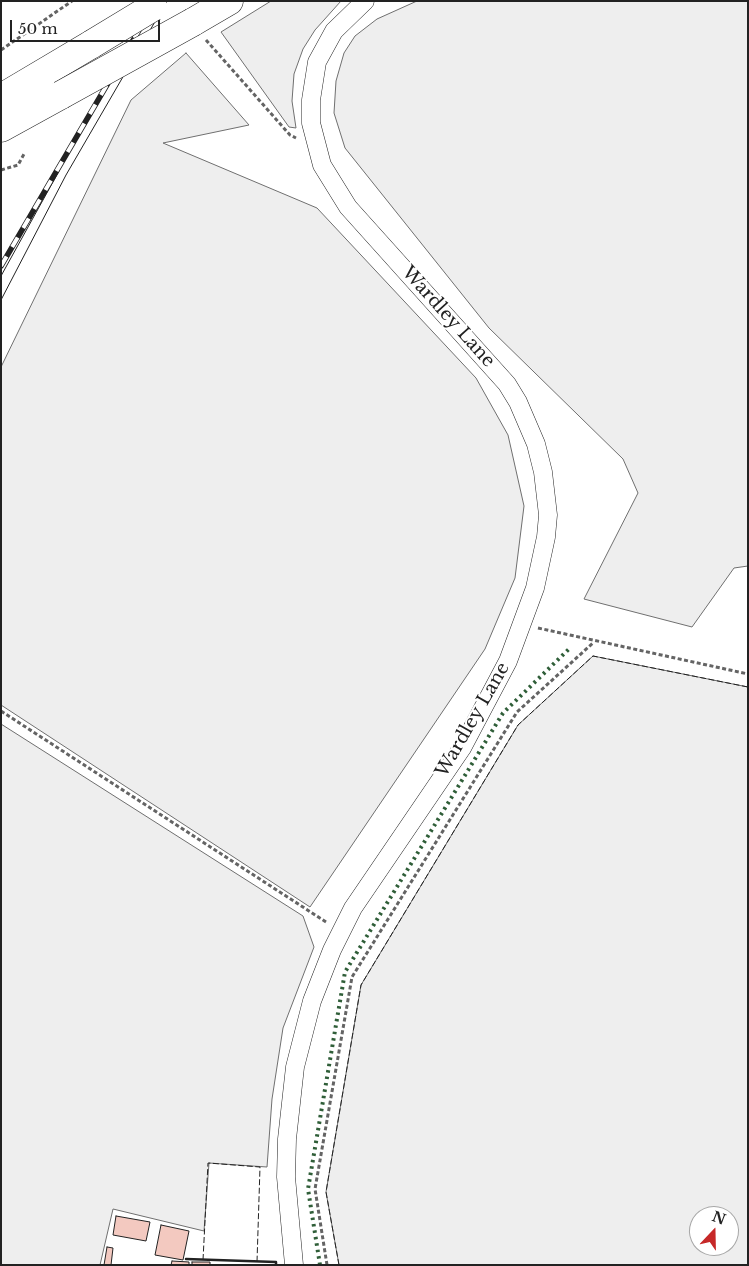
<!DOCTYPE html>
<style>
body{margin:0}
#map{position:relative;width:749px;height:1266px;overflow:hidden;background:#fff;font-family:"Libre Baskerville",serif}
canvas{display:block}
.frame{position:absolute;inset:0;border:2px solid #222;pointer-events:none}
.north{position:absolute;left:689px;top:1206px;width:50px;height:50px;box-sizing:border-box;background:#fff;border:1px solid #a7a7a7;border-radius:50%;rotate:21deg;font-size:14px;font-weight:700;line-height:20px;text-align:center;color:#222}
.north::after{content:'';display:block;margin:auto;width:18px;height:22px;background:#c62828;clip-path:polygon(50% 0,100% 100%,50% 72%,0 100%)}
.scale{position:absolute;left:10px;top:20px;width:150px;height:22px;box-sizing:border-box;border:2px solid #222;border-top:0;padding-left:6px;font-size:15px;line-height:18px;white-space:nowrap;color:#222;-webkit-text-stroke:4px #fff;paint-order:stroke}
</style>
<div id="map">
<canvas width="749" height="1266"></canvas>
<div class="frame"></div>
<div class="north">N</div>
<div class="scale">50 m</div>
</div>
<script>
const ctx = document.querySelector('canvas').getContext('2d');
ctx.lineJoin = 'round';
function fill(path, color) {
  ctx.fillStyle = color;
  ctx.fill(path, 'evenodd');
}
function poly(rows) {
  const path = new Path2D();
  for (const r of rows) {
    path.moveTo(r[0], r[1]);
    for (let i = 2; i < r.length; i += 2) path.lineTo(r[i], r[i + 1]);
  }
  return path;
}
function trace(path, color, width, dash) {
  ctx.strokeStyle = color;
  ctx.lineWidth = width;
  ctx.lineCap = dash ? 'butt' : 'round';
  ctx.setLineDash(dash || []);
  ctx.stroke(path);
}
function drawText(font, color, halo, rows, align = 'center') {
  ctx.font = font + ' "Libre Baskerville",serif';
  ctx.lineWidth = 4;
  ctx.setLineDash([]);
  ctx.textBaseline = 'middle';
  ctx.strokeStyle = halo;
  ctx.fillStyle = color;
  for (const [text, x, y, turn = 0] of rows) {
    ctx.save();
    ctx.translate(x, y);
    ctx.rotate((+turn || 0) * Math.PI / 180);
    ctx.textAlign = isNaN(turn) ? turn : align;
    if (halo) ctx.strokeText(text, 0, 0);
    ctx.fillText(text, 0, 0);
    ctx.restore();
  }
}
const green = poly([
 [271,1,341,1,315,30,303,49,294,74,292,101,296,128,289,127,221,32,271,1],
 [417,1,748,1,748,566,734,568,692,627,584,599,638,493,623,459,489,328,345,148,334,113,336,81,344,53,355,36,377,19,417,1],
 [186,53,249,125,163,143,317,208,476,378,508,435,524,506,515,578,485,649,310,907,1,705,1,367,131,100,186,53],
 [593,656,748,687,748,1265,339,1265,326,1192,361,985,518,725,593,656],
 [699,1216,729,1216,729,1246,699,1246,699,1216],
 [1,724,303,916,314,947,283,1028,272,1099,267,1167,209,1163,204,1231,113,1209,100,1265,1,1265,1,724]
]);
fill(green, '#eee');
trace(green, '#6f6f6f', 1);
const building = poly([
 [116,1216,150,1222,146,1241,113,1235,116,1216],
 [161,1225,189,1231,183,1260,155,1255,161,1225],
 [107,1247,113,1248,111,1265,104,1265,107,1247],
 [172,1261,189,1262,189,1265,171,1265,172,1261],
 [192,1262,210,1262,210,1265,192,1265,192,1262]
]);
fill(building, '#f3c9c0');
trace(building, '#222', 1);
const minor = poly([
 [294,1265,286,1177,287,1139,295,1067,312,1001,332,950,353,908,462,748,508,661,535,588,546,537,548,515,543,472,536,444,518,402,507,384,348,207,322,165,311,123,311,100,317,62,334,31,365,1]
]);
const primary = poly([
 [193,22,229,1],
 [1,98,92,44],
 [1,128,61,95]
]);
trace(minor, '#222', 19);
trace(primary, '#222', 29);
trace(poly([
 [206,40,290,135,296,138],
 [1,50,72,1],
 [1,170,18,165,24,154],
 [538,628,748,674],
 [1,711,326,922],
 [327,1265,315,1189,352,977,517,712,594,642]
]), '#646464', 3, [4, 2.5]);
trace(minor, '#fff', 18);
trace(primary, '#fff', 28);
trace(poly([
 [1,276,59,171],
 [1,300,66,175,167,1]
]), '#222', 1);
const rail = poly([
 [1,266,156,1]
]);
trace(rail, '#222', 5.5);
trace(rail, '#fff', 4, [11]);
const primaryBridge = poly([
 [92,44,153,7],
 [61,95,193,22]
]);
trace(primaryBridge, '#222', 29, []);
trace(primaryBridge, '#fff', 28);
trace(poly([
 [320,1265,308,1189,345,972,503,713,570,648]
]), '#2f5e38', 4, [2.5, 4]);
trace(poly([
 [203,1260,208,1163,260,1167,257,1262],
 [339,1265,326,1192,361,985,518,725,593,656,748,687]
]), '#222', 1, [6, 2.5]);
trace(poly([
 [186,1259,276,1262,276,1265]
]), '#222', 2.5);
drawText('18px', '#222', '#fff', [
 ["Wardley Lane",448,317,48],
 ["Wardley Lane",473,720,-60]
]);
</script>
